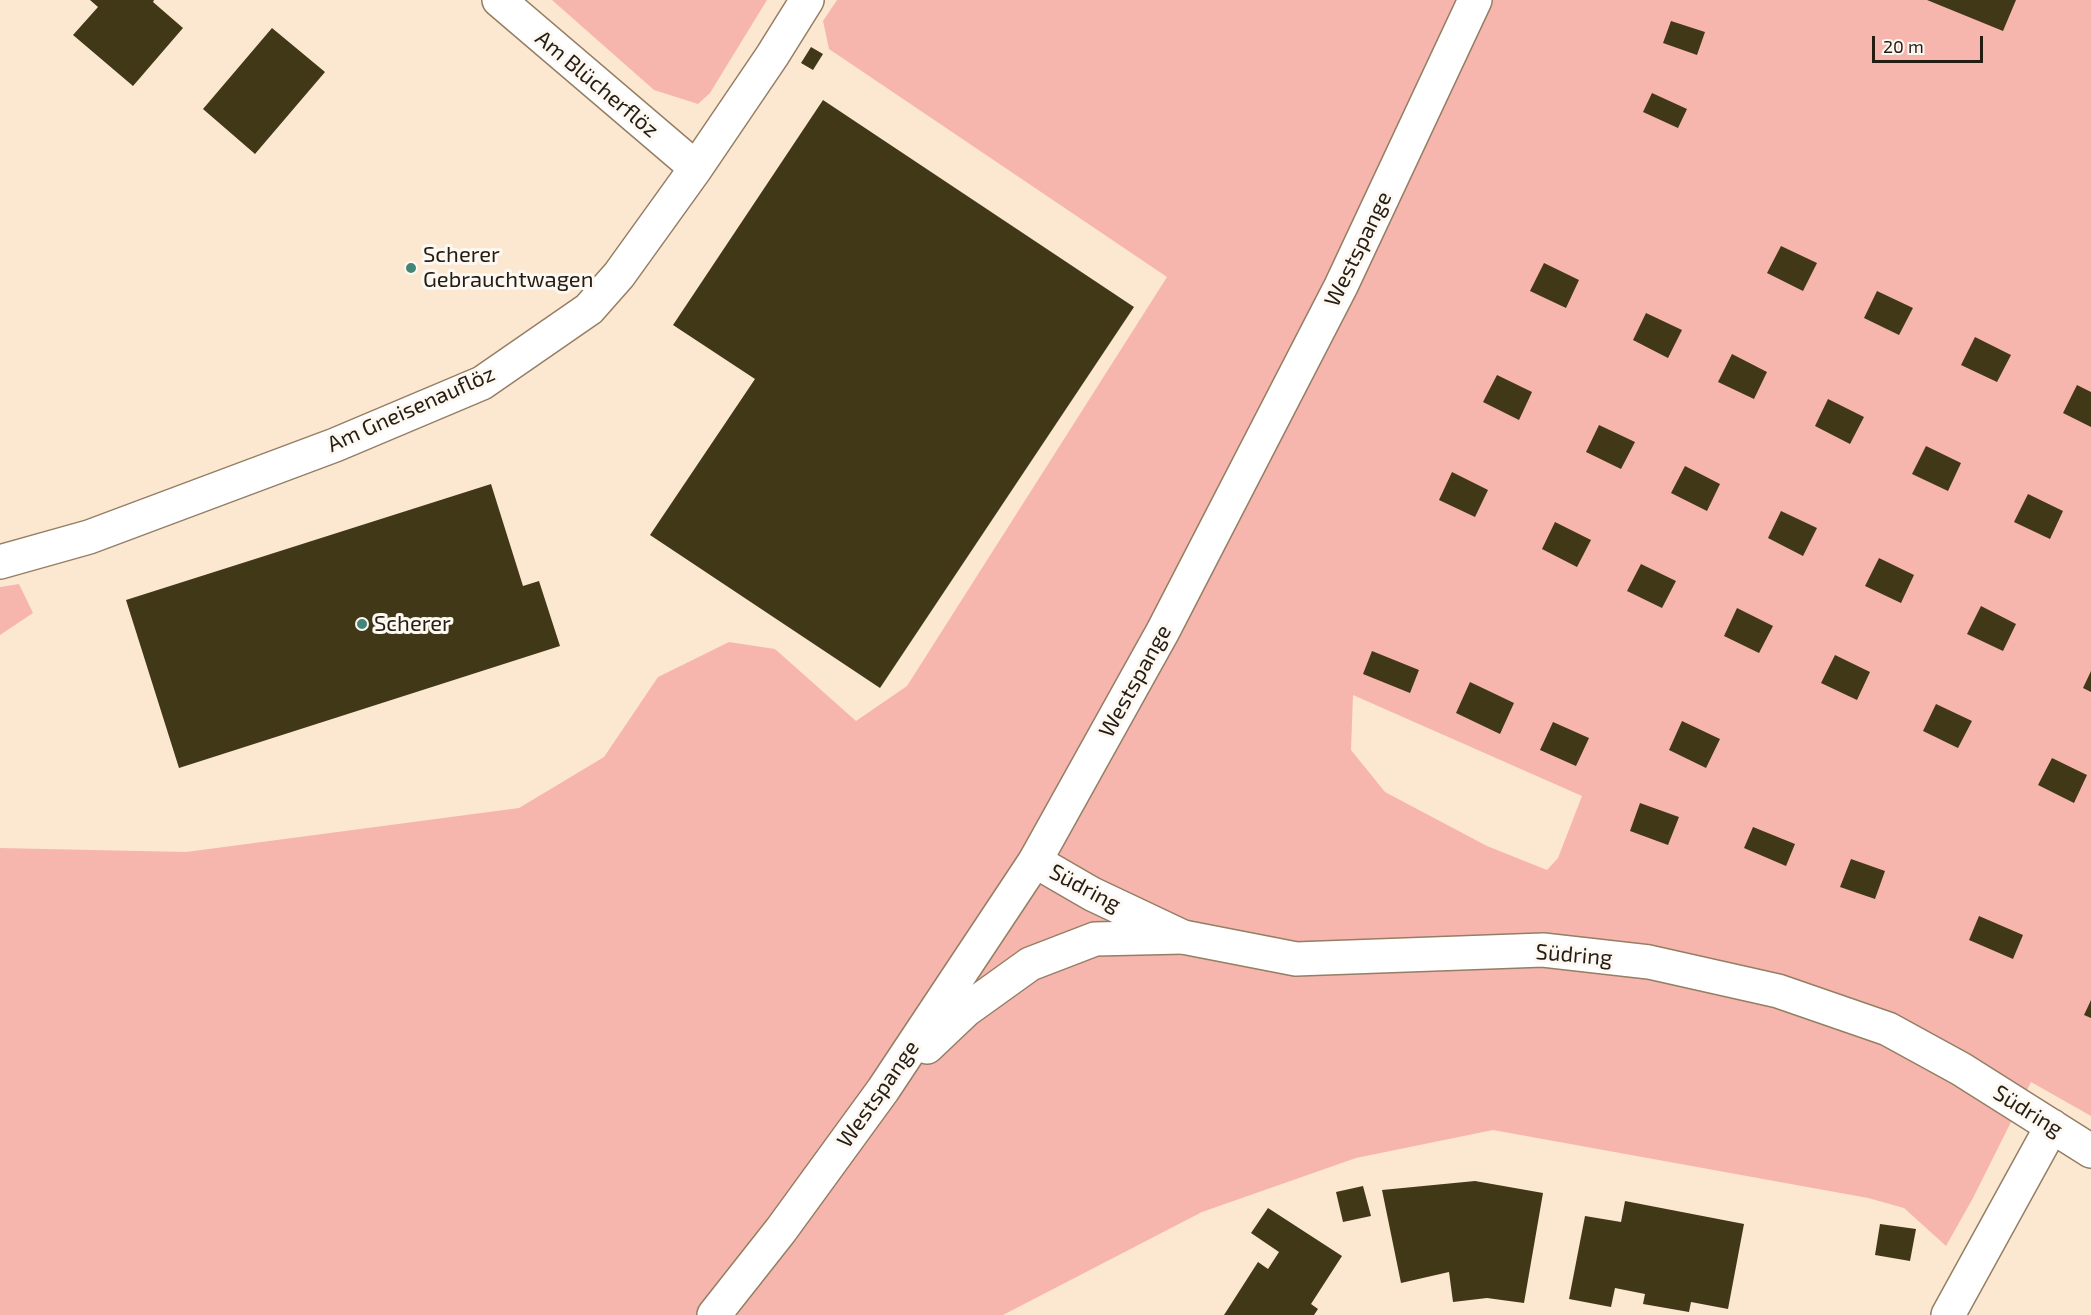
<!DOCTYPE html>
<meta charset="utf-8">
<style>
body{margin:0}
#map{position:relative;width:2091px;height:1315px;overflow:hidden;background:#fce8d1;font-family:"Exo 2",sans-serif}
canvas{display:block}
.scale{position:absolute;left:1872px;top:36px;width:111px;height:27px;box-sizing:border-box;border:3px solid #251d12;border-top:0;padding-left:8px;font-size:18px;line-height:21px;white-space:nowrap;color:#251d12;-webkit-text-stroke:4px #fdf8f2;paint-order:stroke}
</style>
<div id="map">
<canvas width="2091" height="1315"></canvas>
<div class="scale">20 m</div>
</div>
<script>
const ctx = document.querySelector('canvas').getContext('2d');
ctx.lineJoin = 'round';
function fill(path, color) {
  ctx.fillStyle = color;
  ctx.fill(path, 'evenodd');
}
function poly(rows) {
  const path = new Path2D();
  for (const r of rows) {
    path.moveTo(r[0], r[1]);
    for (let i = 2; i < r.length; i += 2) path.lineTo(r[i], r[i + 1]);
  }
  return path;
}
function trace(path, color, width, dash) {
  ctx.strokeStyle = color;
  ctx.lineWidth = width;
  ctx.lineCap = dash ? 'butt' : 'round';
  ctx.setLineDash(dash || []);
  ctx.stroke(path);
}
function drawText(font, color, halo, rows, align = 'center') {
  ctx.font = font + ' "Exo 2",sans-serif';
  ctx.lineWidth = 6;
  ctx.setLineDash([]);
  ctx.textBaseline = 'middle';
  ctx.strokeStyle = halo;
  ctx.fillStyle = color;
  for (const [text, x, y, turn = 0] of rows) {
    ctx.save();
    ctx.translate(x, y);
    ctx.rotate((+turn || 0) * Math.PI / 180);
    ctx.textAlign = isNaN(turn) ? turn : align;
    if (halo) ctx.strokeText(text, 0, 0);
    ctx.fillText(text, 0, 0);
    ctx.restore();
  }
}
fill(poly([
 [552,0,767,0,710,93,698,104,654,90],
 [837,0,2091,0,2091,1116,2031,1082,1973,1198,1946,1246,1904,1208,1868,1198,1493,1130,1356,1158,1202,1212,1003,1315,0,1315,0,848,186,852,519,808,604,757,658,677,729,642,775,649,856,721,907,686,1003,535,1167,277,829,49,823,21],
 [1353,695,1582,796,1558,858,1547,870,1487,846,1385,792,1351,750],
 [19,584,33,613,0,635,0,587]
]), '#f7b6ad');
fill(poly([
 [90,0,154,0,153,2,183,28,133,86,73,35,98,7],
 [1927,0,2016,0,2003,31],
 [1671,21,1705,32,1697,55,1663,43],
 [272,28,325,72,255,154,203,109],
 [811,47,823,54,813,70,801,63],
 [1652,93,1687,109,1678,128,1643,112],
 [823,100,1134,307,880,688,650,535,755,379,673,325],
 [1781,246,1817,263,1803,291,1767,273],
 [1544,263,1579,280,1566,308,1530,291],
 [1877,291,1913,308,1899,335,1864,318],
 [1646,313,1682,330,1668,358,1633,340],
 [1975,337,2011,355,1997,382,1961,365],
 [1732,354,1767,372,1754,399,1718,382],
 [1497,375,1532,392,1519,420,1483,402],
 [2077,385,2091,392,2091,427,2063,413],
 [1828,399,1864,417,1850,444,1815,426],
 [1599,425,1635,442,1621,469,1586,452],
 [1926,446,1961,463,1948,491,1912,474],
 [1685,466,1720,484,1707,511,1671,493],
 [1452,472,1488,490,1475,517,1439,500],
 [491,484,523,586,539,581,560,646,179,768,126,600],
 [2028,494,2063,511,2050,539,2014,522],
 [1781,511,1817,528,1803,556,1768,538],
 [1555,522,1591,540,1577,567,1542,549],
 [1879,558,1914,575,1901,603,1865,586],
 [1641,564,1676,581,1662,608,1627,591],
 [1981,606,2016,624,2003,651,1967,634],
 [1737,608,1773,626,1759,653,1724,636],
 [1372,651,1419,670,1410,693,1363,674],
 [1835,655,1870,672,1857,700,1821,683],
 [2091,671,2091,692,2083,688],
 [1470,682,1514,703,1500,734,1456,713],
 [1936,704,1972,721,1958,748,1923,731],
 [1682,721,1720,739,1706,768,1669,750],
 [1553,722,1589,738,1576,766,1540,750],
 [2052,758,2087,775,2074,803,2038,785],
 [1640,803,1679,817,1668,845,1630,831],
 [1753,827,1795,844,1786,866,1744,848],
 [1851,859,1885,871,1875,899,1840,887],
 [1979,916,2023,935,2013,959,1969,940],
 [2091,1000,2091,1018,2084,1015],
 [1475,1181,1543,1193,1524,1303,1487,1298,1453,1302,1449,1272,1401,1283,1382,1190],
 [1363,1186,1371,1216,1343,1222,1336,1192],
 [1625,1201,1744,1224,1728,1309,1691,1302,1689,1312,1643,1304,1645,1294,1615,1288,1611,1307,1569,1299,1585,1216,1621,1222],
 [1268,1208,1342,1256,1311,1304,1318,1309,1314,1315,1224,1315,1258,1262,1268,1269,1279,1252,1251,1233],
 [1880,1224,1916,1229,1910,1261,1875,1255]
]), '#413817');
const minor = poly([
 [499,0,696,168],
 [0,562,89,537,335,445,482,383,589,309,619,275,696,168,772,56,807,0],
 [1035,861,1092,894,1183,937,1296,959,1543,950,1649,962,1778,991,1888,1029,1961,1069,2091,1151],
 [1948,1315,2052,1126]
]);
const major = poly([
 [927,1047,966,1010,1030,964,1095,939,1183,937],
 [714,1315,781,1230,883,1090,1035,861,1163,631,1341,286,1475,0]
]);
trace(minor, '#947e64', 36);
trace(major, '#947e64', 36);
trace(minor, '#fff', 33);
trace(major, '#fff', 33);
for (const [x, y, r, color] of [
 [411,268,6,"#438679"],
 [362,624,6,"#438679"]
]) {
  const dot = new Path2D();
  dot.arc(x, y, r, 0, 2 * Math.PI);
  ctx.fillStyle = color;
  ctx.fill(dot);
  trace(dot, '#fdf8f2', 2);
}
drawText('22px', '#251d12', '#fdf8f2', [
 ["Am Blücherflöz",597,84,40],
 ["Westspange",1358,249,-64],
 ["Am Gneisenauflöz",411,409,-24],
 ["Westspange",1135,681,-61],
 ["Südring",1085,888,28],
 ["Südring",1574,955,5],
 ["Westspange",878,1094,-55],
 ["Südring",2028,1111,32]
]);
drawText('22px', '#251d12', '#fdf8f2', [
 ["Scherer",423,255],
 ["Gebrauchtwagen",423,280],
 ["Scherer",374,624]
], 'left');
</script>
